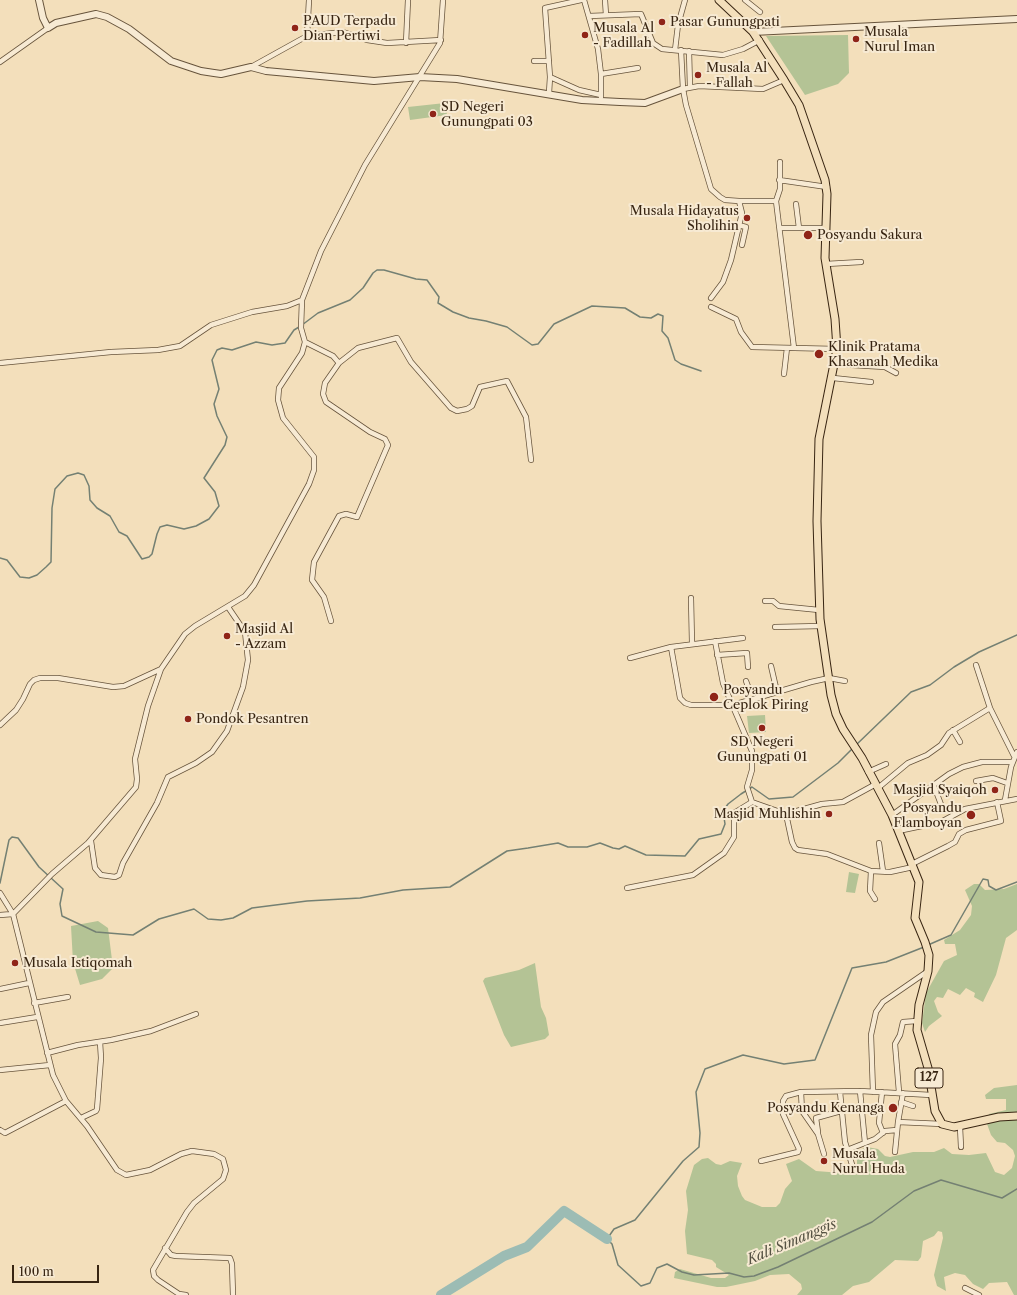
<!DOCTYPE html>
<style>
body{margin:0}
#map{position:relative;width:1017px;height:1295px;overflow:hidden;background:#f3dfbb;font-family:"Libre Caslon Text",serif}
canvas{display:block}
.scale{position:absolute;left:12px;top:1265px;width:87px;height:18px;box-sizing:border-box;border:2px solid #382512;border-top:0;padding-left:5px;font-size:12px;line-height:14px;white-space:nowrap;color:#382512;-webkit-text-stroke:3px #f7ead3;paint-order:stroke}
</style>
<div id="map">
<canvas width="1017" height="1295"></canvas>
<div class="scale">100 m</div>
</div>
<script>
const ctx = document.querySelector('canvas').getContext('2d');
ctx.lineJoin = 'round';
function fill(path, color) {
  ctx.fillStyle = color;
  ctx.fill(path, 'evenodd');
}
function poly(rows) {
  const path = new Path2D();
  for (const r of rows) {
    path.moveTo(r[0], r[1]);
    for (let i = 2; i < r.length; i += 2) path.lineTo(r[i], r[i + 1]);
  }
  return path;
}
function trace(path, color, width, dash) {
  ctx.strokeStyle = color;
  ctx.lineWidth = width;
  ctx.lineCap = dash ? 'butt' : 'round';
  ctx.setLineDash(dash || []);
  ctx.stroke(path);
}
function drawText(font, color, halo, rows, align = 'center') {
  ctx.font = font + ' "Libre Caslon Text",serif';
  ctx.lineWidth = 4;
  ctx.setLineDash([]);
  ctx.textBaseline = 'middle';
  ctx.strokeStyle = halo;
  ctx.fillStyle = color;
  for (const [text, x, y, turn = 0] of rows) {
    ctx.save();
    ctx.translate(x, y);
    ctx.rotate((+turn || 0) * Math.PI / 180);
    ctx.textAlign = isNaN(turn) ? turn : align;
    if (halo) ctx.strokeText(text, 0, 0);
    ctx.fillText(text, 0, 0);
    ctx.restore();
  }
}
fill(poly([
 [848,35,849,73,838,84,805,95,766,36],
 [445,103,447,115,410,120,408,107],
 [765,715,766,732,749,733,747,716],
 [849,872,859,874,855,893,846,892],
 [974,884,979,884,985,890,1004,889,1017,884,1017,930,1006,938,996,975,983,1002,974,997,975,993,966,988,960,995,948,989,943,998,937,997,934,1001,938,1012,942,1016,929,1026,925,1032,922,1023,926,993,944,961,957,955,955,944,945,944,944,940,960,930,971,915,972,906,965,890],
 [98,921,108,928,113,968,102,979,80,985,73,962,71,926],
 [535,963,541,1007,546,1018,549,1035,545,1039,511,1047,504,1035,483,981,485,978,519,970],
 [1017,1085,1017,1295,1014,1295,1007,1282,989,1283,983,1289,973,1284,965,1275,955,1273,944,1277,946,1291,937,1286,934,1275,943,1238,942,1232,938,1231,934,1236,923,1241,921,1257,918,1261,895,1260,869,1282,853,1286,842,1295,797,1295,802,1289,801,1284,789,1274,770,1275,755,1281,726,1287,717,1287,674,1278,675,1272,680,1269,711,1278,725,1278,729,1275,716,1267,716,1264,712,1260,687,1254,685,1231,688,1210,686,1191,694,1165,702,1159,708,1158,716,1164,721,1165,730,1161,742,1163,737,1176,738,1186,742,1196,745,1200,762,1207,776,1207,780,1203,785,1189,792,1181,786,1164,799,1159,816,1171,842,1173,857,1166,857,1151,867,1147,878,1149,885,1156,890,1157,913,1152,934,1152,944,1148,952,1154,969,1155,986,1153,995,1172,1004,1175,1012,1168,1015,1156,1013,1150,1005,1143,997,1142,991,1135,987,1124,989,1114,1006,1110,1006,1099,986,1099,985,1095,994,1088]
]), '#b4c395');
trace(poly([
 [302,325,318,313,350,300,363,288,373,273,377,270,384,270,416,279,427,280,439,297,438,303,453,312,469,318,486,321,507,327,532,345,538,344,554,324,592,306,625,308,640,317,651,318,658,314,663,316,662,331,668,338,675,360,681,364,701,371],
 [0,558,7,560,20,577,29,578,37,575,46,567,51,562,52,508,55,489,67,476,78,473,84,475,89,486,90,500,97,508,110,516,119,532,127,536,142,559,149,557,152,554,157,534,160,527,167,525,184,529,196,526,209,519,219,506,215,492,204,478,225,445,227,437,217,416,214,404,219,389,212,360,217,350,222,348,232,350,256,342,272,345,285,343,294,330,299,327],
 [856,745,911,692,930,685,954,667,979,652,1017,635],
 [0,883,9,840,12,837,18,838,39,867,63,889,60,904,62,916,96,932,133,935,159,919,194,909,208,919,221,920,233,918,252,908,307,901,360,898,403,890,450,887,507,851,528,848,558,843,568,847,587,847,600,843,613,848,619,849,625,846,646,855,685,856,699,839,721,834,725,824,723,811,728,804,741,794,752,787,769,799,793,797,838,763,853,748],
 [928,945,951,935,983,879,988,880,989,886,996,890,1017,882],
 [924,947,886,962,852,968,815,1060,784,1064,743,1055,705,1069,696,1092,700,1133,699,1147,683,1161,635,1220,614,1229,607,1239,612,1244,618,1265,641,1286,650,1283,657,1268,667,1264,682,1272,694,1275,729,1273,744,1277,754,1276,778,1267,872,1222,914,1191,941,1180,1002,1198,1017,1189]
]), '#748073', 1.5);
trace(poly([
 [441,1295,504,1256,527,1247,564,1211,607,1239]
]), '#9cbcb4', 10);
const minor = poly([
 [581,0,545,8,550,77,579,90,601,95],
 [584,0,598,49,601,74,601,97],
 [605,0,606,15],
 [745,0,760,12],
 [589,16,641,14,653,43,662,49,723,55,743,49,760,40],
 [307,36,309,0],
 [406,43,408,0],
 [675,50,678,25,685,0],
 [681,50,683,89,686,105,711,189,720,197,725,200,739,201,776,201],
 [689,51,690,87],
 [534,61,549,61],
 [0,62,48,28],
 [251,67,307,36,343,32,367,40,387,43,441,40],
 [601,74,638,68],
 [683,89,699,86,763,89,784,80],
 [549,93,550,77],
 [779,180,827,187],
 [776,201,794,348],
 [776,201,780,189,780,162],
 [796,204,799,228],
 [738,225,746,227,742,245],
 [780,228,826,228],
 [826,264,861,262],
 [711,298,723,282,731,260,742,213,739,201],
 [711,307,736,319,741,332,752,347,837,349],
 [305,342,333,356,339,363,325,383,323,394,326,402,370,432,385,439,388,445,357,517,346,514,339,516,314,562,312,580,324,597,331,621],
 [0,363,111,352,158,350,180,346,211,325,252,312,287,306,302,300],
 [339,363,358,348,397,338,411,362,451,408,457,411,467,409,472,406,480,387,507,381,526,417,531,460],
 [835,364,885,367,896,373],
 [784,374,787,348],
 [833,378,871,382],
 [691,598,692,643],
 [765,601,773,601,779,606,819,610],
 [775,627,821,626],
 [715,641,723,683,752,751,752,770,747,787,752,802,786,814,822,804,843,802,876,784],
 [671,647,680,698,685,703,691,705,733,705,811,682,829,678,845,681],
 [717,655,747,653,748,667],
 [630,658,671,647,743,638],
 [976,665,990,708,1014,756],
 [771,666,777,692],
 [746,681,749,689,758,694,759,698],
 [0,725,16,710,23,699,30,684,34,680,40,678,58,678,113,687,124,686,161,669],
 [953,730,960,742],
 [868,772,886,764],
 [976,781,993,778,1007,783],
 [934,786,942,807],
 [878,788,908,763,927,755,941,745,949,733,990,708],
 [1005,800,1011,767,1017,752],
 [786,814,792,842,795,848,798,850,827,854,871,871,890,872,913,867],
 [892,815,949,774,963,767,982,762,1012,762],
 [898,831,941,822,965,809,1017,799],
 [91,841,95,868,101,875,115,877,119,875,123,863,157,803,168,777,196,763,212,752,227,731,243,687,248,660,245,632,228,607],
 [879,843,883,871],
 [912,864,948,846,955,842,959,834,966,830,1001,821,997,802],
 [871,871,870,891,875,899],
 [627,888,693,875,724,853,734,837,734,813,752,802],
 [0,893,13,914,53,1075,66,1101,87,1126,117,1170,126,1175,150,1170,181,1154,192,1151,214,1154,223,1159,226,1170,223,1179,194,1203,187,1212,153,1270,154,1276,158,1280,179,1294,186,1295],
 [13,914,52,874,88,843,136,787,137,779,135,759,148,706,161,669,185,634,195,626,245,596,254,585,309,484,314,470,314,457,283,418,278,400,279,388,302,353,305,342,301,328,302,300,321,251,365,165,440,43,443,0],
 [0,915,13,914],
 [0,989,29,983],
 [34,1003,68,997],
 [0,1023,37,1017],
 [47,1053,78,1045,111,1040,151,1031,196,1014],
 [0,1070,50,1065],
 [860,1091,865,1143],
 [801,1092,802,1111,818,1134,824,1154],
 [840,1092,845,1142,854,1171],
 [873,1092,871,1035,876,1012,883,1002,928,971],
 [882,1092,879,1123,883,1133],
 [899,1092,895,1044,900,1035,903,1022,917,1021],
 [901,1102,913,1106],
 [81,1118,96,1111,97,1109,101,1058,100,1042],
 [898,1122,942,1124],
 [960,1127,961,1147],
 [0,1130,5,1133,66,1101],
 [818,1132,816,1118,841,1111],
 [847,1150,875,1139,885,1131,897,1130],
 [895,1152,898,1122,903,1093],
 [761,1161,798,1152,799,1149,783,1114,783,1101,786,1096,801,1092,860,1091,931,1095],
 [165,1248,171,1255,176,1256,230,1258,232,1264,233,1295],
 [965,1288,979,1295]
]);
const tertiary = poly([
 [39,0,43,18,48,28,56,23,96,14,107,17,129,29,171,61,201,71,214,73,221,74,251,67,266,71,374,81,420,77,457,79,582,100,620,102,645,103,683,89],
 [753,32,1017,19]
]);
const primary = poly([
 [719,0,753,32,784,80,799,105,825,180,827,194,825,258,835,319,837,349,819,439,817,521,820,619,831,695,836,714,843,729,862,758,892,815,919,882,915,918,925,942,929,955,928,971,919,1005,917,1030,928,1068,935,1111,942,1124,954,1127,999,1117,1017,1116]
]);
trace(minor, '#67543c', 6);
trace(tertiary, '#67543c', 8);
trace(primary, '#382512', 9);
trace(minor, '#f7ead3', 4.5);
trace(tertiary, '#f7ead3', 6);
trace(primary, '#f3dfbb', 7);
for (const [x, y, r, color] of [
 [662,22,4,"#8f2418"],
 [295,28,4,"#8f2418"],
 [585,35,4,"#8f2418"],
 [856,39,4,"#8f2418"],
 [698,75,4,"#8f2418"],
 [433,114,4,"#8f2418"],
 [747,218,4,"#8f2418"],
 [808,235,5,"#8f2418"],
 [819,354,5,"#8f2418"],
 [227,636,4,"#8f2418"],
 [714,697,5,"#8f2418"],
 [188,719,4,"#8f2418"],
 [762,728,4,"#8f2418"],
 [995,790,4,"#8f2418"],
 [829,814,4,"#8f2418"],
 [971,815,5,"#8f2418"],
 [15,963,4,"#8f2418"],
 [893,1108,5,"#8f2418"],
 [824,1161,4,"#8f2418"]
]) {
  const dot = new Path2D();
  dot.arc(x, y, r, 0, 2 * Math.PI);
  ctx.fillStyle = color;
  ctx.fill(dot);
  trace(dot, '#f7ead3', 1.5);
}
for (const [x, y, w] of [
 [929,1078,28]
]) {
  const box = new Path2D();
  box.roundRect(x - w / 2, y - 10, w, 20, 3);
  ctx.fillStyle = '#f7ead3';
  ctx.fill(box);
  trace(box, '#382512', 1);
}
drawText('bold 12px', '#382512', null, [
 ["127",929,1078]
]);
drawText('13px', '#382512', '#f7ead3', [
 ["PAUD Terpadu",303,21],
 ["Dian Pertiwi",303,36],
 ["Pasar Gunungpati",670,22],
 ["Musala Al",593,28],
 ["- Fadillah",593,43],
 ["Musala",864,32],
 ["Nurul Iman",864,47],
 ["Musala Al",706,68],
 ["- Fallah",706,83],
 ["SD Negeri",441,107],
 ["Gunungpati 03",441,122],
 ["Musala Hidayatus",739,211,"right"],
 ["Sholihin",739,226,"right"],
 ["Posyandu Sakura",817,235],
 ["Klinik Pratama",828,347],
 ["Khasanah Medika",828,362],
 ["Masjid Al",235,629],
 ["- Azzam",235,644],
 ["Posyandu",723,690],
 ["Ceplok Piring",723,705],
 ["Pondok Pesantren",196,719],
 ["SD Negeri",762,742,"center"],
 ["Gunungpati 01",762,757,"center"],
 ["Masjid Syaiqoh",987,790,"right"],
 ["Posyandu",962,808,"right"],
 ["Flamboyan",962,823,"right"],
 ["Masjid Muhlishin",821,814,"right"],
 ["Musala Istiqomah",23,963],
 ["Posyandu Kenanga",884,1108,"right"],
 ["Musala",832,1154],
 ["Nurul Huda",832,1169]
], 'left');
drawText('italic 14px', '#565243', '#f7ead3', [
 ["Kali Simanggis",792,1242,-23]
]);
</script>
